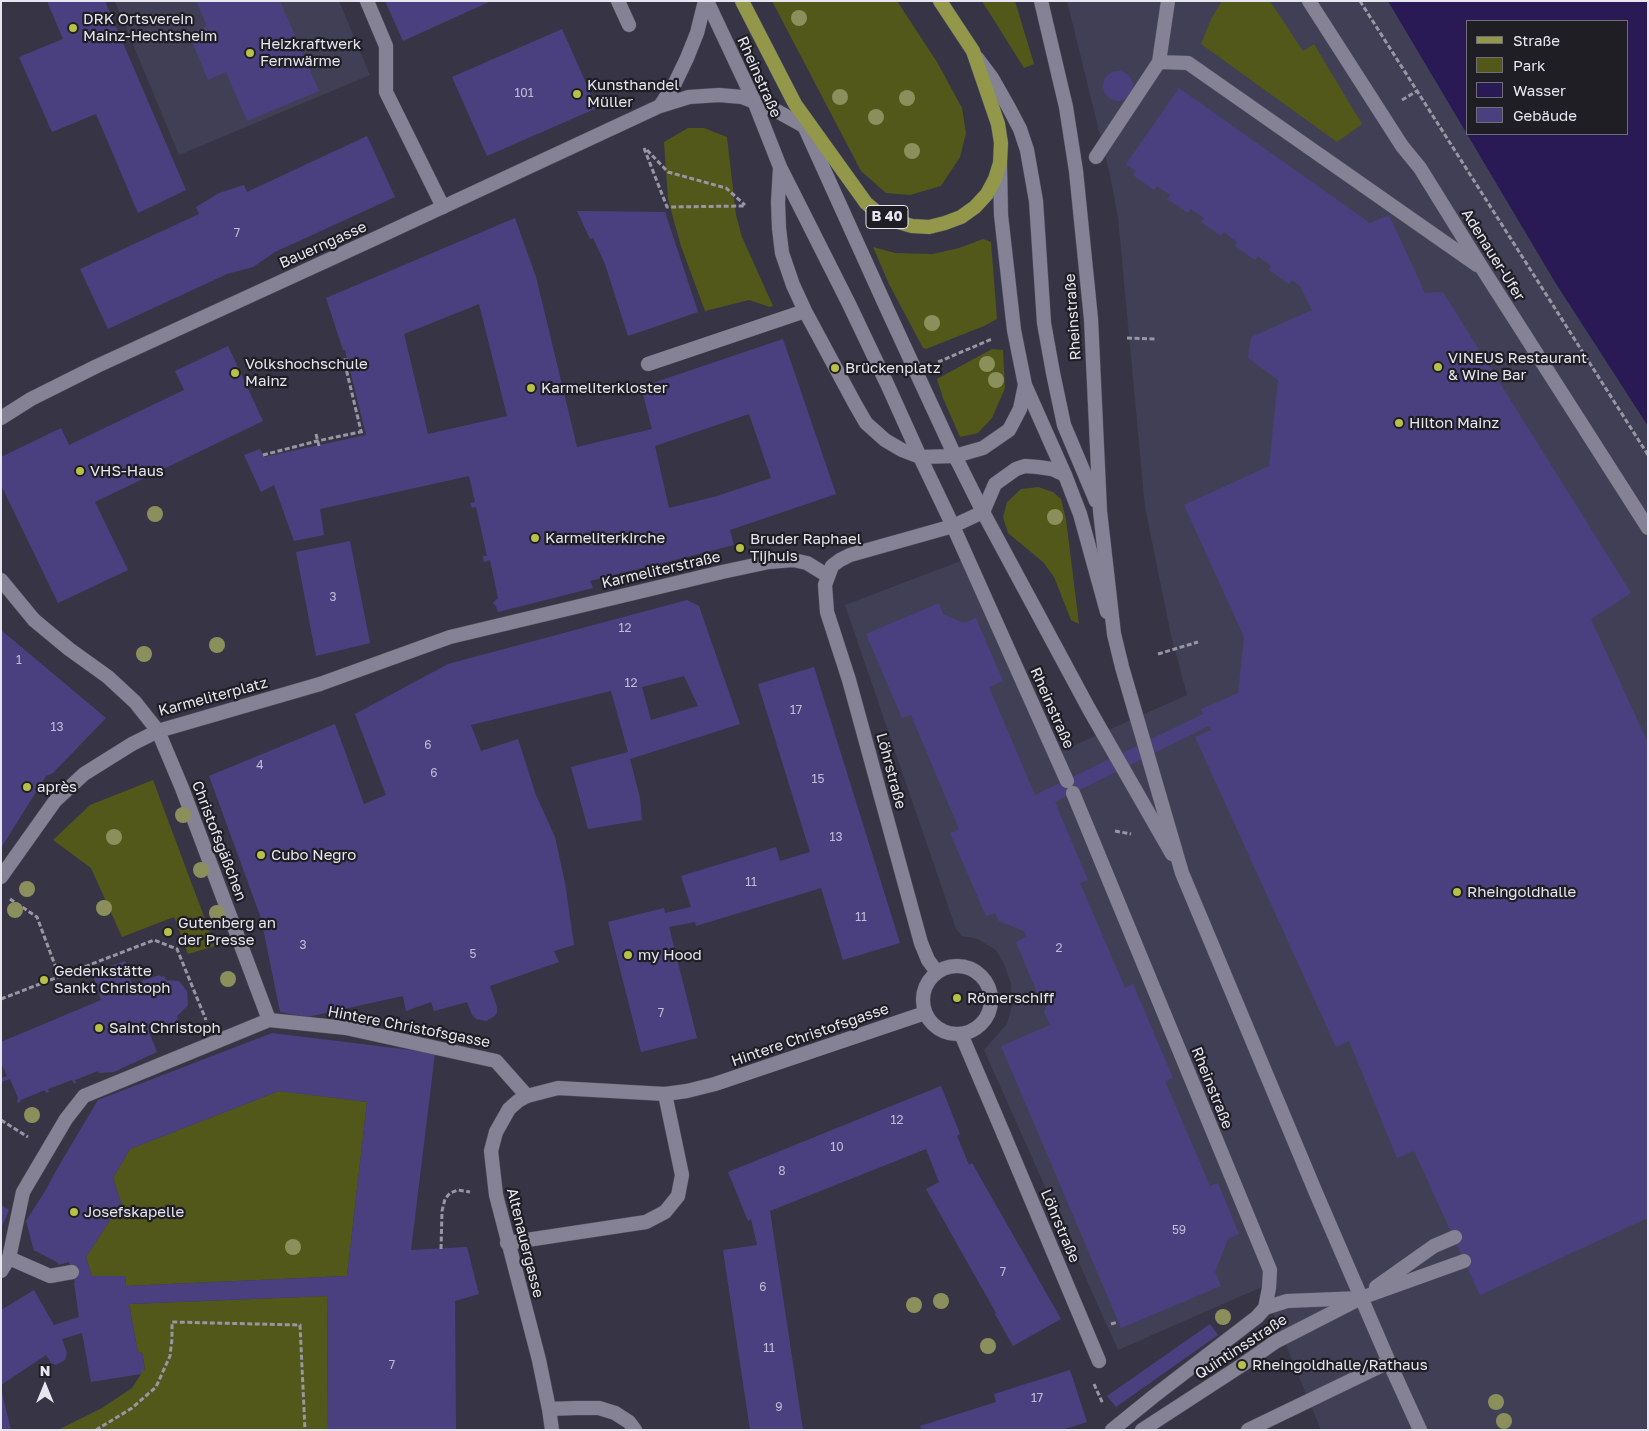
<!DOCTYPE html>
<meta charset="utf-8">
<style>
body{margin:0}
#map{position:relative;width:1649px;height:1431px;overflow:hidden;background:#373545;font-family:"Golos Text",sans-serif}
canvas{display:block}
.frame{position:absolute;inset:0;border:2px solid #e7e6f0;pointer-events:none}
.legend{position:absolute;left:1466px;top:20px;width:162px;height:115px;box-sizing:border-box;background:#1f1e25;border:1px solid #6f6e76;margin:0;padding:6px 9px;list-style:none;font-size:15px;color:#e7e6f0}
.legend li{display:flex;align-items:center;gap:10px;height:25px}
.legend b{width:25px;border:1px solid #6f6e76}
.north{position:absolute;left:20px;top:1361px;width:50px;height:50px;-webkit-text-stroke:4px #1f1e25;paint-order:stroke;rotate:0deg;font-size:14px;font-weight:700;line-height:20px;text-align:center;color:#e7e6f0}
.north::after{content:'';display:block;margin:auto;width:18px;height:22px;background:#e7e6f0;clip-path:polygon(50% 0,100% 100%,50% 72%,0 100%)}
</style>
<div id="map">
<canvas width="1649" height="1431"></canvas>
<div class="frame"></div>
<ul class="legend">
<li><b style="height:6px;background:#92974a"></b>Straße</li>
<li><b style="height:14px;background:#52571a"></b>Park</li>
<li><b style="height:14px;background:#291a56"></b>Wasser</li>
<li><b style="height:14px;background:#4b407f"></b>Gebäude</li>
</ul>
<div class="north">N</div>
</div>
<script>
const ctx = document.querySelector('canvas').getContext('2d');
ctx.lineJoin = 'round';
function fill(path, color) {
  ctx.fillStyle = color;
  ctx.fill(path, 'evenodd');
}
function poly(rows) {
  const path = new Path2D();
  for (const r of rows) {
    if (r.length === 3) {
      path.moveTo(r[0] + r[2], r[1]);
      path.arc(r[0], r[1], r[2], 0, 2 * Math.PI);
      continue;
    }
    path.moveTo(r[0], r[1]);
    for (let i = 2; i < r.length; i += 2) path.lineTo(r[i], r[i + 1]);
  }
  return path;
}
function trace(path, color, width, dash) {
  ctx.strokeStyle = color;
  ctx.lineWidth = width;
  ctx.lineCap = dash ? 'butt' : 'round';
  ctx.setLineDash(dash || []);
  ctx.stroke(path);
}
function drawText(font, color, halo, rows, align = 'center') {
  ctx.font = font + ' "Golos Text",sans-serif';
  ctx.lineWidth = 4.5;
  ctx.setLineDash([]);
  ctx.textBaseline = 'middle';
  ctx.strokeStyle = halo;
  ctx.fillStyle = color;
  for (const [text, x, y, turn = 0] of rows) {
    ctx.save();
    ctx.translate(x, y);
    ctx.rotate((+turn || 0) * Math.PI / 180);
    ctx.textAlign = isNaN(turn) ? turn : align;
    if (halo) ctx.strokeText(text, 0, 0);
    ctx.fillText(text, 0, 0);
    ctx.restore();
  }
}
fill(poly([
 [115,1,339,1,370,75,179,155],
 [1067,1,1388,1,1555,282,1648,426,1648,1430,1321,1430,1262,1287,1118,1350,984,1050,1007,1024,1012,1006,1011,984,1005,966,996,950,978,939,962,936,956,929,845,605,966,559,1053,755,1187,695,1171,635,1145,507,1118,217,1110,175]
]), '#413f55');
fill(poly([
 [772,1,897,1,937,62,962,108,966,133,960,157,941,186,910,195,886,193,861,171],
 [982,1,1015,1,1034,64,1024,68],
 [1222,1,1270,1,1303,51,1314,44,1362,124,1337,142,1201,44,1211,19],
 [688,128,704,128,727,137,736,215,742,237,773,306,770,307,749,300,705,311,681,246,668,199,664,142],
 [983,239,991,242,997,319,984,326,926,349,923,348,889,284,873,247,895,253,933,254,959,248],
 [992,349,1003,350,1005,388,992,418,978,433,960,437,943,398,937,379],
 [1038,487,1053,492,1061,499,1066,519,1079,624,1071,620,1054,577,1043,562,1008,533,1003,517,1007,502,1021,489],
 [153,780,215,946,188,954,174,917,122,937,91,868,53,840,90,805],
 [279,1091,367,1102,347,1276,126,1286,125,1276,92,1276,86,1257,121,1203,113,1178,130,1149],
 [327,1296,328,1430,58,1430,102,1408,132,1388,141,1374,141,1370,145,1369,142,1352,138,1353,129,1304]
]), '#52571a');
fill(poly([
 [1388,1,1648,1,1648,426,1555,282],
 [1468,21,1628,21,1628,134,1468,134]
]), '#291a56');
fill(poly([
 [47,1,105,1,186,190,138,213,96,114,52,132,19,57,63,39],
 [201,1,280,1,319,91,247,121,226,72,208,80,189,34,207,26,197,3],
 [385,1,491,1,403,41],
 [562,29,597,108,487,156,452,77],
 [1118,86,15],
 [1179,88,1370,223,1389,215,1425,293,1443,292,1631,593,1591,619,1648,743,1648,1218,1480,1295,1414,1151,1397,1158,1349,1041,1336,1047,1195,737,1211,730,1209,726,1055,802,1088,880,1080,883,1125,988,1133,984,1173,1078,1165,1081,1210,1186,1218,1183,1239,1234,1228,1239,1215,1272,1221,1286,1121,1328,1001,1046,1050,1025,1044,1012,1051,995,1048,989,1037,993,1016,942,1026,937,1024,931,999,921,995,913,986,916,950,833,959,829,911,715,902,718,866,634,939,603,943,614,964,623,976,618,1003,681,989,687,1035,795,1203,714,1201,709,1238,693,1244,637,1184,505,1269,466,1278,380,1248,358,1251,337,1312,310,1300,286,1292,280,1289,284,1269,270,1271,266,1258,256,1255,260,1235,246,1237,242,1224,232,1221,236,1201,222,1204,218,1191,209,1188,213,1167,199,1170,195,1157,186,1154,190,1133,175,1136,171,1126,164],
 [367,136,395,197,275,252,253,267,227,274,108,329,80,269,199,214,196,207,219,193,244,185,247,192],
 [577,211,665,212,698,312,628,336,605,264,593,238,590,239],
 [515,218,536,277,577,447,652,429,641,387,783,339,836,494,730,530,734,545,590,581,593,588,498,612,496,606,493,603,498,598,490,560,484,562,483,556,487,556,476,507,472,508,470,503,475,502,469,476,320,509,324,535,294,541,274,485,261,492,244,455,260,449,264,457,366,435,345,350,343,350,326,298],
 [479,304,507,416,428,434,404,334],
 [749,414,771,478,717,496,669,508,655,446],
 [228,346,263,421,95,502,128,570,58,603,1,485,1,457,61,428,69,445,184,390,175,371],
 [350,541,370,643,316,656,296,552],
 [687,600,699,606,740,724,630,759,640,798,642,820,588,829,571,767,628,752,611,691,471,725,481,751,518,739,536,795,555,837,565,883,574,945,554,951,559,962,490,986,497,1007,497,1012,495,1016,486,1021,476,1019,472,1015,467,1002,434,1011,431,1002,406,1011,403,996,307,1017,280,1012,261,918,209,776,335,724,364,804,386,795,355,714,448,664],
 [684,676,698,706,651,720,642,687],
 [1,630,106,718,53,773,46,776,1,848],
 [814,667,900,943,843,960,821,888,696,926,695,922,669,927,697,1038,641,1052,608,922,664,908,665,913,691,907,681,876,776,847,780,861,810,852,758,684],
 [125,961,132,984,160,975,161,977,164,976,166,980,179,981,187,991,188,1005,177,1016,178,1019,175,1021,176,1023,149,1032,157,1052,114,1072,99,1073,98,1071,75,1080,76,1082,74,1084,72,1080,48,1089,49,1092,46,1093,45,1090,21,1100,19,1103,17,1102,18,1098,10,1079,2,1082,1,1080,1,1078,7,1076,1,1063,1,1042,101,1000,92,972],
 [272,1033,435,1053,411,1250,467,1247,479,1294,455,1301,456,1430,328,1430,327,1296,129,1304,138,1353,142,1352,145,1370,141,1370,141,1374,91,1382,82,1333,62,1339,67,1353,65,1360,56,1365,51,1363,46,1355,1,1385,1,1310,34,1290,54,1325,79,1317,74,1283,75,1283,69,1262,58,1265,58,1263,36,1251,34,1251,26,1221,44,1193,57,1169,98,1100],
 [279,1091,367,1102,347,1276,126,1286,125,1276,92,1276,86,1257,121,1203,113,1178,130,1149],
 [941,1086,960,1134,957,1136,969,1165,972,1163,1061,1319,1013,1346,995,1314,996,1313,926,1189,939,1182,926,1149,770,1211,803,1430,750,1430,723,1250,757,1245,751,1219,748,1221,728,1172],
 [1,1205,9,1210,1,1229],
 [1210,1324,1218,1335,1116,1407,1107,1396],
 [1070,1370,1087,1422,1062,1430,922,1430,920,1426,996,1402,994,1394],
 [1,1393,2,1393,11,1430,1,1430]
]), '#4b407f');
const service = poly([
 [367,1,386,46,386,92,443,207],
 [618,1,629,25],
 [707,1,754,101,780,167,849,304,888,386,920,457,953,526,1067,781],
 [1000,164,1001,215,1014,330,1025,385,1065,475],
 [780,168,778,202,779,228,782,253,793,285,805,311,855,404,866,423,885,440,902,450,920,457,955,456,983,448,1009,430,1020,409,1025,385],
 [648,364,805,311],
 [1073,793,1270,1270,1269,1288,1265,1308],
 [507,1243,646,1222,665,1212,678,1196,682,1175,665,1094],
 [1376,1287,1434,1246,1455,1237],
 [1112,1430,1154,1396,1257,1317,1265,1308,1287,1301,1361,1298,1464,1261]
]);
const pedestrian = poly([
 [1309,1,1402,146,1420,168,1482,268,1648,528],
 [1159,62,1188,63,1477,265],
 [1096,157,1159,62,1168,1],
 [34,620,69,649,108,677,135,702,158,731,182,788,269,1020],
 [1,877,55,801,84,774,132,744,158,731,320,684],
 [1004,1135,1099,1361],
 [9,1258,50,1276,72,1272],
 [1,1271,9,1258,23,1192,66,1119,84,1096,269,1020,346,1028,496,1061,527,1096]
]);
const minor = poly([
 [660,106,675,83,687,58,697,33,705,1],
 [1,418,31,399,97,366,374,239,660,106,689,97,719,95,742,97,775,110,804,126],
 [1,580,34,620],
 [320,684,450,637,722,572,769,562,793,560,807,563,828,576],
 [957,1000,34],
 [937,972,928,960,921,943,849,680,827,612,825,585,832,566,840,560,850,555,953,526,983,512,995,484,1016,469,1025,466,1038,467,1052,469,1065,475,1080,514,1107,612],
 [961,1034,1004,1135],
 [549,1409,539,1360,496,1195,491,1151,496,1132,509,1109,518,1101,527,1096,558,1088,665,1094,687,1091,715,1084,925,1013],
 [552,1430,549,1409,576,1408,599,1408,615,1413,629,1422,635,1430]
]);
const tertiary = poly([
 [1142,1430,1242,1365,1275,1342,1361,1298],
 [1248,1430,1389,1362]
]);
const secondary = poly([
 [1041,1,1066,107,1076,171,1091,319,1100,511,1114,634,1122,667,1182,873,1316,1193,1389,1362,1420,1430],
 [977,58,992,78,1009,108,1020,129,1027,150,1036,201,1044,323,1053,373,1064,425,1096,501],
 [801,119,887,309,955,456,983,512,1089,709,1172,854]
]);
const primary = poly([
 [742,1,795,104,866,203,879,214,895,221,912,226,929,227,945,223,961,217,975,207,987,194,995,179,1000,163,1001,143,998,124,973,51,940,1]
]);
trace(service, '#52515e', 15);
trace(pedestrian, '#52515e', 15);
trace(minor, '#52515e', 15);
trace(tertiary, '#52515e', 15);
trace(secondary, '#52515e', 15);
trace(primary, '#52515e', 15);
trace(poly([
 [1360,1,1648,455],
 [1402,100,1417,91],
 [644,148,667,207,745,206],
 [647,150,668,172,726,188,745,205],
 [1127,338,1157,339],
 [348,360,344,360,361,431],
 [938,362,992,339],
 [316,434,319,446],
 [263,455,317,441,365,431],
 [1158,654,1198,642],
 [1115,831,1131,834],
 [10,899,37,917,59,976],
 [1,999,154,940,177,949,206,1020],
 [1,1120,28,1137],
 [441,1249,442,1211,445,1199,450,1193,458,1190,470,1192],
 [1111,1324,1118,1322],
 [1094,1384,1103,1404],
 [96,1430,132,1408,156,1387,170,1356,172,1339,172,1322,300,1325,305,1430]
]), '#9796a2', 3, [5, 2.5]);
trace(service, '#848294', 14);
trace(pedestrian, '#848294', 14);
trace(minor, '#848294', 14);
trace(tertiary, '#848294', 14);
trace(secondary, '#848294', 14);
trace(primary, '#92974a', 14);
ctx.fillStyle = '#8b8f5c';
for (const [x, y] of [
 [799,18],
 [840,97],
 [907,98],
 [876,117],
 [912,151],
 [932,323],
 [987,364],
 [996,380],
 [155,514],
 [1055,517],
 [217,645],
 [144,654],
 [183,815],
 [114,837],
 [201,870],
 [27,889],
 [104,908],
 [15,910],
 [217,913],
 [228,979],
 [32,1115],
 [293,1247],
 [941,1301],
 [914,1305],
 [1223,1317],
 [988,1346],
 [1496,1402],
 [1504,1421]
]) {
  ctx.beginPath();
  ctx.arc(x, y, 8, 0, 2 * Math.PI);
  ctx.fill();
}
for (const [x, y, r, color] of [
 [73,28,5,"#b7c147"],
 [250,53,5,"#b7c147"],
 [577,94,5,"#b7c147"],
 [1438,367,5,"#b7c147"],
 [835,368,5,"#b7c147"],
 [235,373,5,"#b7c147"],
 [531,388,5,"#b7c147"],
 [1399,423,5,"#b7c147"],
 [80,471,5,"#b7c147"],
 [535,538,5,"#b7c147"],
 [740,548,5,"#b7c147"],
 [27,787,5,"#b7c147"],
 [261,855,5,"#b7c147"],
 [1457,892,5,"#b7c147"],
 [168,932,5,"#b7c147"],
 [628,955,5,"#b7c147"],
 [44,980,5,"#b7c147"],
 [957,998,5,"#b7c147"],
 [99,1028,5,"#b7c147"],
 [74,1212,5,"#b7c147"],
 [1242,1365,5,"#b7c147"]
]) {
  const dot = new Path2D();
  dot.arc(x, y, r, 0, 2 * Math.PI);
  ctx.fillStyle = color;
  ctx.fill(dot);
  trace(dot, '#1f1e25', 2);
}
drawText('12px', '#c0bcd4', null, [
 ["101",524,93],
 ["7",237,233],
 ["3",333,597],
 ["12",625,628],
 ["1",19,660],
 ["12",631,683],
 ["17",796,710],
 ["13",57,727],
 ["6",428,745],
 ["4",260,765],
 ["6",434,773],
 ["15",818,779],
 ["13",836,837],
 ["11",751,882],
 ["11",861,917],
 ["3",303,945],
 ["2",1059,948],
 ["5",473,954],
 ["7",661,1013],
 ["12",897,1120],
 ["10",837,1147],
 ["8",782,1171],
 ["59",1179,1230],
 ["7",1003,1272],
 ["6",763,1287],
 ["11",769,1348],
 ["7",392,1365],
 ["17",1037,1398],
 ["9",779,1407]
]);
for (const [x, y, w] of [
 [887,217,42]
]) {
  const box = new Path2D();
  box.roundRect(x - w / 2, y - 11.5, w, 23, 4);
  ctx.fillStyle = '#1f1e25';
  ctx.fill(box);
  trace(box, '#e7e6f0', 1);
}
drawText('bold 14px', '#e7e6f0', null, [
 ["B 40",887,217]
]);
drawText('15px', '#e7e6f0', '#1f1e25', [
 ["DRK Ortsverein",83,19],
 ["Mainz-Hechtsheim",83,36],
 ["Heizkraftwerk",260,44],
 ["Fernwärme",260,61],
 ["Kunsthandel",587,85],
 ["Müller",587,102],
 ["VINEUS Restaurant",1448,358],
 ["& Wine Bar",1448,375],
 ["Volkshochschule",245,364],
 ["Mainz",245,381],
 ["Brückenplatz",845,368],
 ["Karmeliterkloster",541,388],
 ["Hilton Mainz",1409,423],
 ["VHS-Haus",90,471],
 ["Karmeliterkirche",545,538],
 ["Bruder Raphael",750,539],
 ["Tijhuis",750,556],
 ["après",37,787],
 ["Cubo Negro",271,855],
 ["Rheingoldhalle",1467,892],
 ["Gutenberg an",178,923],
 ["der Presse",178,940],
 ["my Hood",638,955],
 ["Gedenkstätte",54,971],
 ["Sankt Christoph",54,988],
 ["Römerschiff",967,998],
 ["Saint Christoph",109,1028],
 ["Josefskapelle",84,1212],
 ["Rheingoldhalle/Rathaus",1252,1365]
], 'left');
drawText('15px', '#e7e6f0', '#1f1e25', [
 ["Rheinstraße",759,77,66],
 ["Bauerngasse",323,245,-24],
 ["Adenauer-Ufer",1493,255,58],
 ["Rheinstraße",1073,317,-94],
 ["Karmeliterstraße",661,570,-13],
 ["Karmeliterplatz",213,697,-15],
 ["Rheinstraße",1052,708,66],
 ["Löhrstraße",891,771,75],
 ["Christofsgäßchen",219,841,69],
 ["Hintere Christofsgasse",409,1027,11],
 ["Hintere Christofsgasse",810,1035,-19],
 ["Rheinstraße",1212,1088,68],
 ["Löhrstraße",1060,1226,67],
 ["Altenauergasse",525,1243,76],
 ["Quintinsstraße",1241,1347,-33]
]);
</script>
